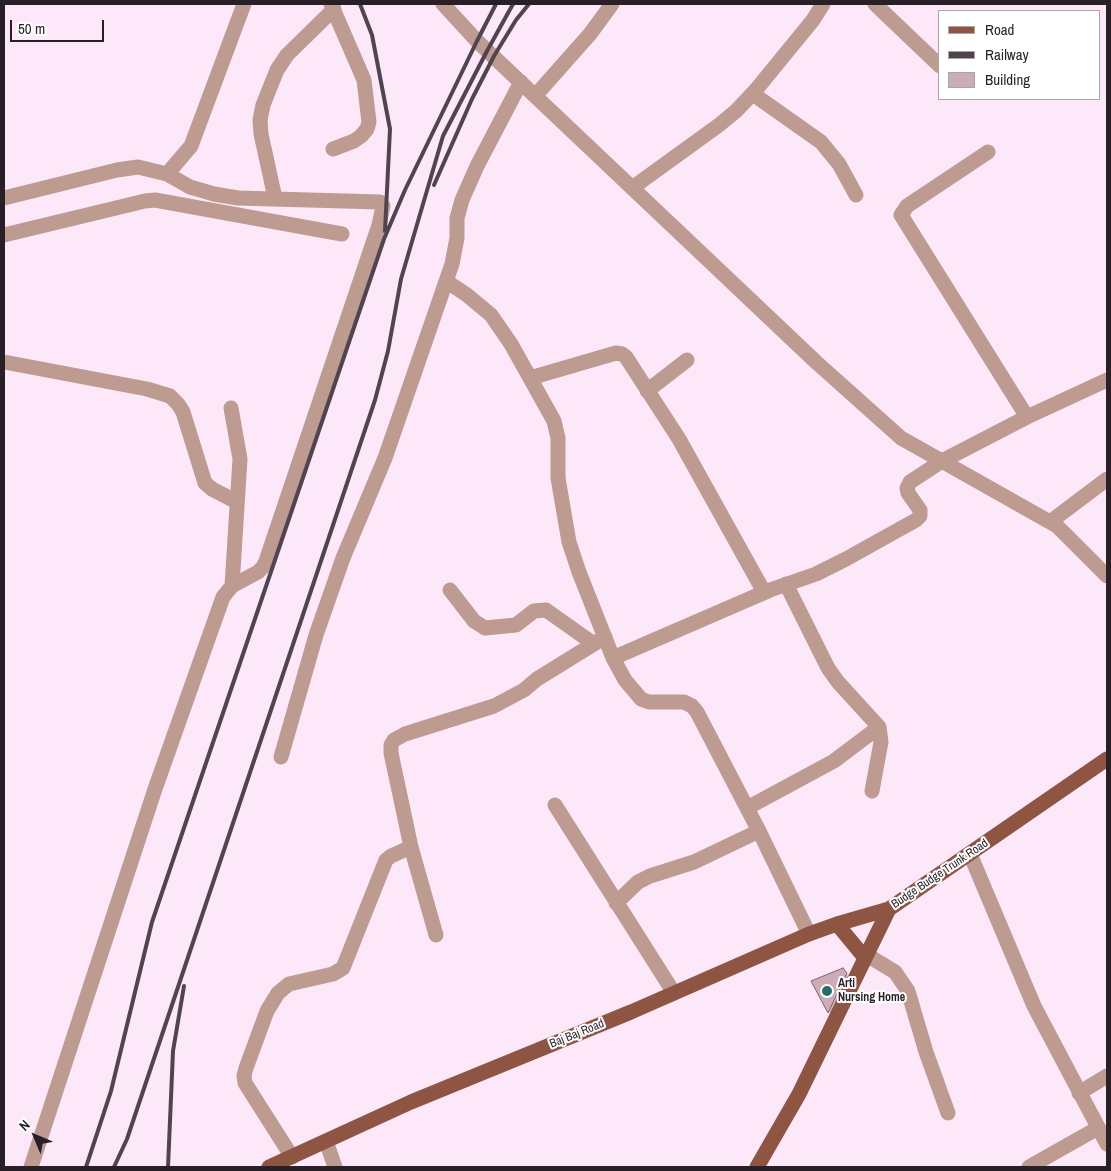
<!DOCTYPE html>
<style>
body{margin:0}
#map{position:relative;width:1111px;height:1171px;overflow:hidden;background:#fde8fa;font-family:"Archivo Narrow",sans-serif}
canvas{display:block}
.frame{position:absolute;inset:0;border:5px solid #281f27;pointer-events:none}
.legend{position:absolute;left:938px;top:10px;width:162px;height:90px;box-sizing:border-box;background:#fff;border:1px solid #a9a5a9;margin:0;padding:6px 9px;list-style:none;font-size:15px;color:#281f27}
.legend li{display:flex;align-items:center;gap:10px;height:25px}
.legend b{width:25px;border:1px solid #a9a5a9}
.north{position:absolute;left:10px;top:1111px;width:50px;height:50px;-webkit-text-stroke:4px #fff;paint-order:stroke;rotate:315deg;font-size:14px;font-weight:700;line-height:20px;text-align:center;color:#281f27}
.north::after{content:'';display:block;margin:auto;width:18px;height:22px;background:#281f27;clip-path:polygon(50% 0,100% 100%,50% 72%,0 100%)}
.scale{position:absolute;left:10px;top:20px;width:94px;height:22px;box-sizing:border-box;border:2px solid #281f27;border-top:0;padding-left:6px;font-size:15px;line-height:18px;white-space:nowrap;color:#281f27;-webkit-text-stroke:4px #fff;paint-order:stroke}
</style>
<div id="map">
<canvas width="1111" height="1171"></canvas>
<div class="frame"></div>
<ul class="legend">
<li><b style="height:6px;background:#8e5542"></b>Road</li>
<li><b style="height:6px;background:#50454f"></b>Railway</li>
<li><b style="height:14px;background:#ceacb7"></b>Building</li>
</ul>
<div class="north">N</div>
<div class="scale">50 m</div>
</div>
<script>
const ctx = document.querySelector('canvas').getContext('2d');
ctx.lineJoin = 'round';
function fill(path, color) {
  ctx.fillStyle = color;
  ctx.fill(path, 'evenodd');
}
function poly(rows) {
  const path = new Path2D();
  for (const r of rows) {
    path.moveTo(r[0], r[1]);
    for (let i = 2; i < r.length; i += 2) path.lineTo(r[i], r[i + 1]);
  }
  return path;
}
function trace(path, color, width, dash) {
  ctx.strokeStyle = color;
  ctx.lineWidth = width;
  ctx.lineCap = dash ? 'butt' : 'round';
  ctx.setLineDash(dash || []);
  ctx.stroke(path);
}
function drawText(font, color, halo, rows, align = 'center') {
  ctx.font = font + ' "Archivo Narrow",sans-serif';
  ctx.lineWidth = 4;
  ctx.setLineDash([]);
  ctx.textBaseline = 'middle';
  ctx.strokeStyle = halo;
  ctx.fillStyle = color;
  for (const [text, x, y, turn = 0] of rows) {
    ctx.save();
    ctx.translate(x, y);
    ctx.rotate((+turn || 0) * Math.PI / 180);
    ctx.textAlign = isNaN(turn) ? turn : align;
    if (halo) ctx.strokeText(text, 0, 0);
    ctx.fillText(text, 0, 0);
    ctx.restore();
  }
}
fill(poly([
 [843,970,852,980,834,1017,829,1012,813,982]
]), '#0003');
const building = poly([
 [843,968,847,973,828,1013,811,981,843,968]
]);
fill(building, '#ceacb7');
trace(building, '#80616c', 1);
trace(poly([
 [331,4,364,80,369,122,367,129,361,136,354,141,333,149],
 [443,4,477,41,816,362,901,438,1057,526,1107,576],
 [875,4,940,66],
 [753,94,821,142,839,164,856,195],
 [535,96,590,34,612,4],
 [988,152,907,206,901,215,1027,417],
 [167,174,191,146,244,4],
 [632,188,719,125,736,111,755,91,813,20,823,4],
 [4,198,117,170,138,167,167,174,190,187,214,194,238,198,380,202,383,206,379,225,266,561,263,567,258,572,232,586,223,597,155,789,31,1167],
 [275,198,261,134,260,120,263,105,277,70,287,55,334,9],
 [4,235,145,201,155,200,342,234],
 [446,281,467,295,491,315,511,344,554,421,558,438,558,478,569,542,579,572,613,658,625,680,641,699,649,702,684,702,692,706,697,712,759,831,809,934],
 [4,362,147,389,170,396,178,404,183,412,205,483,212,489,237,502],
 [530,378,616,353,622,354,626,357,679,439,764,592],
 [647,391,687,360],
 [231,408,240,459,232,586],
 [1050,522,1107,479],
 [786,584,828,668,838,682,879,727,881,742,872,791],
 [450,590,474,621,485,628,516,625,534,611,546,610,594,644],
 [613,658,770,590,816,574,846,559,916,520,920,516,920,510,908,493,907,488,910,482,942,461,1027,417,1107,380],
 [281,757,316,635,343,558,385,458,452,264,457,238,457,218,462,200,477,166,521,82],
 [555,805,674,993],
 [747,808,834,761,879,727],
 [970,854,1034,1006,1107,1144],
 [616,903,638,882,650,876,694,862,759,831],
 [436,935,411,847,391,753,391,745,394,740,405,734,494,706,524,690,537,679,605,637],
 [867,955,895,972,908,991,926,1052,948,1113],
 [1079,1093,1107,1076],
 [326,1141,335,1167],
 [292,1157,245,1083,244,1076,246,1068,267,1011,278,993,289,984,333,974,343,968,386,860,391,856,411,847],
 [1029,1167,1098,1128]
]), '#bd9b90', 15);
trace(poly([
 [837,924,865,958],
 [269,1167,411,1102,631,1012,809,934,837,924,889,909],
 [757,1167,799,1094,889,909,1107,759]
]), '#8e5542', 15);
trace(poly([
 [360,4,372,35,390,129,385,231],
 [434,185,472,99,494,56,516,20,529,4],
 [86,1167,111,1091,152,922,384,239,405,190,477,41,496,4],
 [114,1167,127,1139,375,400,388,351,401,279,443,136,487,51,513,4],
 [168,1167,173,1051,184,986]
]), '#50454f', 4);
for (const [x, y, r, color] of [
 [827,991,6,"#236e69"]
]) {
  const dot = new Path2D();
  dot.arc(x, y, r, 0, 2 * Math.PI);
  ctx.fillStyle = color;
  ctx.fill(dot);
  trace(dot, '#fff', 2);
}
drawText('12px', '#281f27', '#fff', [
 ["Budge Budge Trunk Road",940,874,-34],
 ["Baj Baj Road",577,1034,-22]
]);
drawText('bold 12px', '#281f27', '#fff', [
 ["Arti",838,984],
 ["Nursing Home",838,998]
], 'left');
</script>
